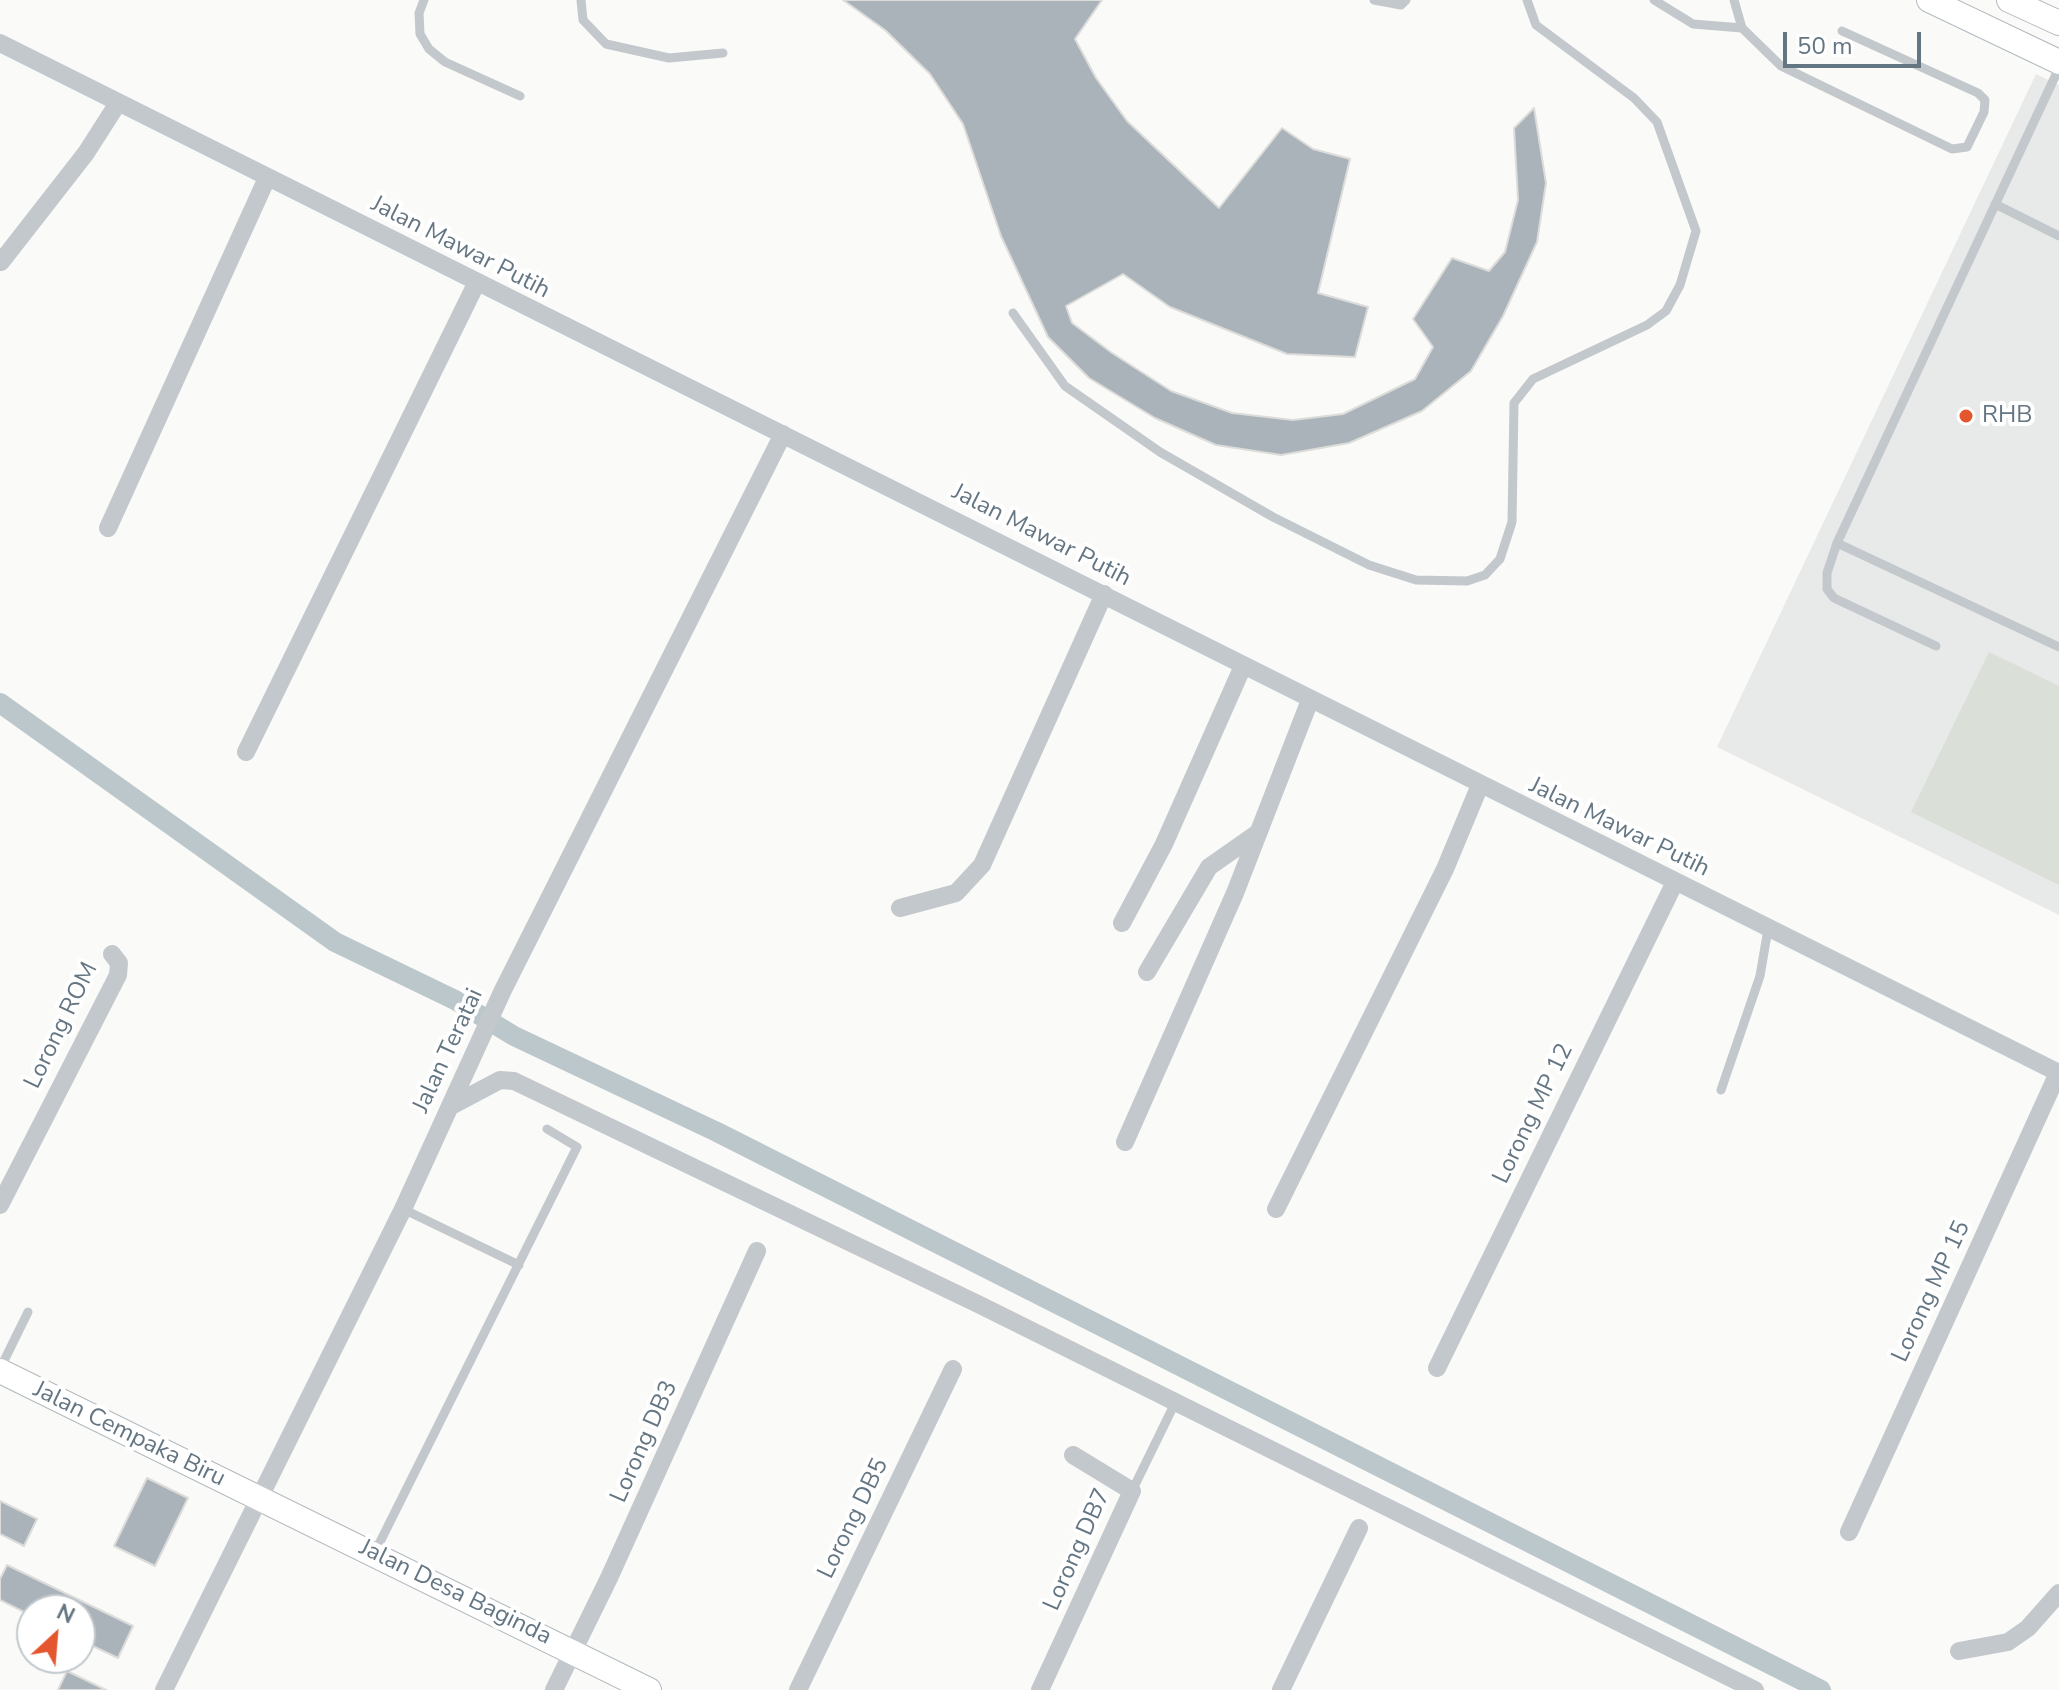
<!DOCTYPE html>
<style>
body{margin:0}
#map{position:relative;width:2059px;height:1690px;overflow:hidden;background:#fafaf8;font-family:"Nunito Sans",sans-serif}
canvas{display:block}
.north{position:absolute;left:16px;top:1594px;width:80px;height:80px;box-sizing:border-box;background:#fff;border:2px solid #c1c8cd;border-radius:50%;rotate:26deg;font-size:22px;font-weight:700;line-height:32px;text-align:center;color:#657683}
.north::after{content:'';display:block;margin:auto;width:28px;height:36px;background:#e4572e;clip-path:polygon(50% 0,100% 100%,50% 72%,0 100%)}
.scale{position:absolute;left:1783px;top:32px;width:138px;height:36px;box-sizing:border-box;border:4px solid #657683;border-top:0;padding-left:10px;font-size:24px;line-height:28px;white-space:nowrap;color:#657683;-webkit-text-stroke:6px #fff;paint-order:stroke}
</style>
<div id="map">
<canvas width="2059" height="1690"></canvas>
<div class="north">N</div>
<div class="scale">50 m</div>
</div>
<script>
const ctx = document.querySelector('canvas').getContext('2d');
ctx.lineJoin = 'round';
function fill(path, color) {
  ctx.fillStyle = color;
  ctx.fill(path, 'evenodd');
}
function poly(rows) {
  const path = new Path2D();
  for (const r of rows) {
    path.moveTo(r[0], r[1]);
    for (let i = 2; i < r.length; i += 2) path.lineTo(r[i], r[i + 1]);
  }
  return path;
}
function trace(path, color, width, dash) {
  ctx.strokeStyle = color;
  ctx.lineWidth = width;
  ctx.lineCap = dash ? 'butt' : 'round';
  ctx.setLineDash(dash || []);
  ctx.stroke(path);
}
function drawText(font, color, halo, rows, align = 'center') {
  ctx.font = font + ' "Nunito Sans",sans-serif';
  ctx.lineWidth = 8;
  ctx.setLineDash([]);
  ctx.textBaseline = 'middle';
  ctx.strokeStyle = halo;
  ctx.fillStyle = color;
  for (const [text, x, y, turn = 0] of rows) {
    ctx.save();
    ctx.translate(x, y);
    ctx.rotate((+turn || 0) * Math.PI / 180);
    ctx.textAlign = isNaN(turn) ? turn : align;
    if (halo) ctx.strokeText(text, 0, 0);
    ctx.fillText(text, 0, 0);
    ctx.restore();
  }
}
fill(poly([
 [2036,74,2059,85,2059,915,1717,747]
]), '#e8e9e9');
fill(poly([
 [1989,652,2059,686,2059,885,1911,812]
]), '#dadfd7');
trace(poly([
 [0,703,335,942,455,1000,514,1036,717,1132,1821,1690]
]), '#bbc7cb', 20);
const building = poly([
 [843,0,1102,0,1075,39,1096,78,1127,121,1219,208,1282,128,1313,149,1350,159,1318,293,1368,307,1355,357,1287,354,1170,307,1123,274,1066,306,1072,323,1112,353,1171,391,1232,413,1293,420,1343,414,1415,379,1433,347,1413,319,1452,258,1489,271,1505,252,1518,200,1514,128,1534,108,1546,183,1537,242,1503,316,1471,371,1422,411,1349,443,1281,455,1216,445,1155,418,1089,378,1048,337,1001,236,963,124,930,74,885,30,843,0],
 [147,1478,188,1498,155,1566,114,1546,147,1478],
 [0,1501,37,1519,24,1546,0,1534,0,1501],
 [7,1565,133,1626,118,1658,80,1640,80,1610,32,1610,32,1616,0,1600,0,1579,7,1565],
 [67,1671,106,1690,58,1690,67,1671]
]);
fill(building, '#aab3b9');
trace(building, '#dcdcda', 2);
const secondary = poly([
 [1929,0,2059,62],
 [2009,0,2059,23],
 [0,1371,649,1690]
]);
trace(secondary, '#b3babf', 26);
trace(poly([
 [424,0,419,13,420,34,429,49,445,62,520,96],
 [581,0,583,20,606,44,669,58,723,53],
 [1374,0,1401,5,1406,0],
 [1654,0,1693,24,1742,28],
 [1734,0,1742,28,1781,66,1952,149,1967,147,1984,112,1985,100,1978,93,1842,31],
 [2059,68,1837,543,2059,647],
 [1995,204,2059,236],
 [1013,313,1065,386,1160,452,1273,517,1369,565,1416,580,1467,581,1485,575,1500,559,1512,522,1514,403,1533,379,1647,325,1666,311,1680,285,1696,231,1657,122,1634,98,1536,25,1527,0],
 [1837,543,1827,573,1827,589,1834,598,1936,646],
 [1721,1090,1760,976,1768,929],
 [403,1209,519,1265],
 [0,1369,28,1312],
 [1132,1491,1175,1403],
 [375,1552,577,1147,547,1129]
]), '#c3c8cc', 9);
trace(poly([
 [0,43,2059,1073],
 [1,262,86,153,118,103],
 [108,528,267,178],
 [246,752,476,284],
 [900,908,956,893,982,865,1104,594],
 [1122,923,1164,844,1243,666],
 [1147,972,1209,867,1259,832],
 [451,1106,500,1080,514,1081,980,1305,1755,1690],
 [1125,1142,1235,893,1310,700],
 [0,1205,118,975,119,963,112,954],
 [1276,1209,1445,869,1480,785],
 [1437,1368,1675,882],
 [1849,1532,2058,1073],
 [1959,1651,2008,1642,2028,1628,2059,1593],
 [164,1690,403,1209,503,990,783,434],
 [554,1690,609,1578,757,1251],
 [798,1690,953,1369],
 [1040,1690,1132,1491,1073,1455],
 [1281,1690,1359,1528]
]), '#c3c8cc', 18);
trace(secondary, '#fff', 24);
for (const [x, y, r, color] of [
 [1966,416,8,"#e4572e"]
]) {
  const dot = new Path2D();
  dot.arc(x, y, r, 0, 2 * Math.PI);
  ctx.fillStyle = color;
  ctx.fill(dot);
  trace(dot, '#fff', 3);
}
drawText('24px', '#657683', '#fff', [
 ["Jalan Mawar Putih",460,248,27],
 ["Jalan Mawar Putih",1041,536,27],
 ["Jalan Mawar Putih",1619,828,26],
 ["Lorong ROM",62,1026,-64],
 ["Jalan Teratai",449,1051,-65],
 ["Lorong MP 12",1534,1114,-64],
 ["Lorong MP 15",1932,1292,-65],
 ["Jalan Cempaka Biru",129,1435,26],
 ["Lorong DB3",645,1442,-66],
 ["Lorong DB5",854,1519,-64],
 ["Lorong DB7",1078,1550,-66],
 ["Jalan Desa Baginda",455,1593,26]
]);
drawText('24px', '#657683', '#fff', [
 ["RHB",1982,416]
], 'left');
</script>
